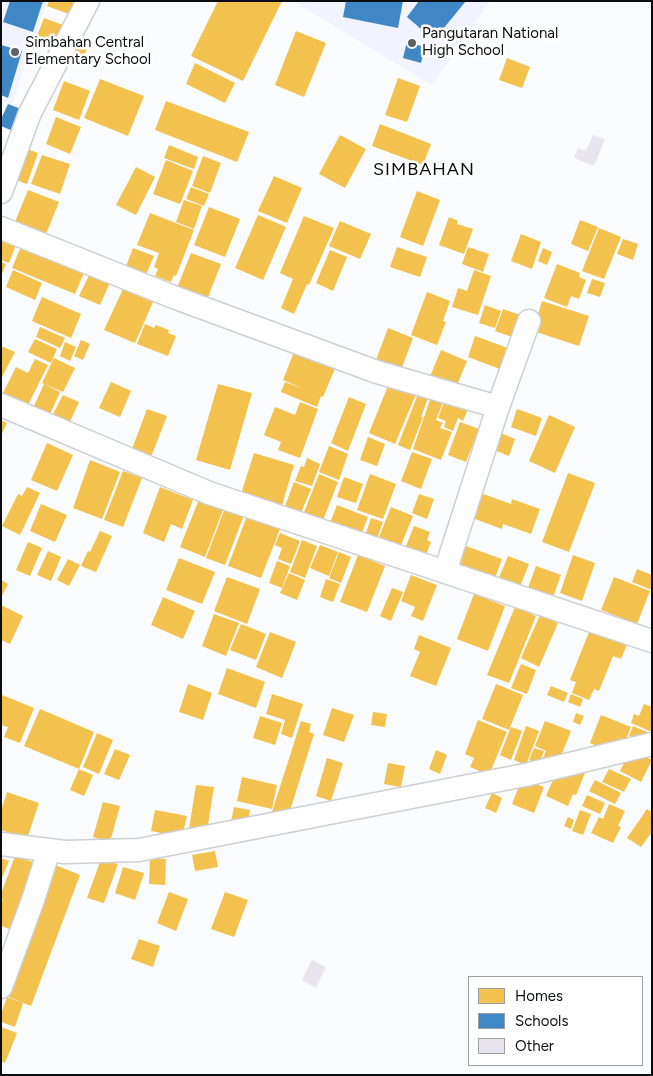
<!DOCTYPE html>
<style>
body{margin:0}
#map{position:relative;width:653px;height:1076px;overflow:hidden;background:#fafbfd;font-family:Figtree,sans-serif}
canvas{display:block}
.frame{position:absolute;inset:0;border:2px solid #0b0c10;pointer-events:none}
.legend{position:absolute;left:468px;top:976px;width:175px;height:90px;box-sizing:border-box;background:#fff;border:1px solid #9d9e9f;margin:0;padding:6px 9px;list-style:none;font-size:15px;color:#0b0c10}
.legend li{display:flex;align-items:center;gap:10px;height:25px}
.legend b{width:25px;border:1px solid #9d9e9f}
</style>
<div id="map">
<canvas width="653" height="1076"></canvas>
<div class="frame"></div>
<ul class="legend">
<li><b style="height:14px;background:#f2c14e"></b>Homes</li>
<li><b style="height:14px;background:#3f88c5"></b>Schools</li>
<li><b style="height:14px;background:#e8e5ee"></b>Other</li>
</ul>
</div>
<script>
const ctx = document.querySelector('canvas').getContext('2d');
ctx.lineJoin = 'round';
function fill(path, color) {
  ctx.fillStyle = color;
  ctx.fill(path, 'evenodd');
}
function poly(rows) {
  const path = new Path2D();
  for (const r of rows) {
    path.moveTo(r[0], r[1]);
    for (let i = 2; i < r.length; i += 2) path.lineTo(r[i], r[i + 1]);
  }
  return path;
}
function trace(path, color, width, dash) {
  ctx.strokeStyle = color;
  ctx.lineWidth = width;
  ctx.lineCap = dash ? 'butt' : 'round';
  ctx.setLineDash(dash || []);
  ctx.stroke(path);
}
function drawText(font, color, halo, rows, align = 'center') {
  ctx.font = font + ' Figtree,sans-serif';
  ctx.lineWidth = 5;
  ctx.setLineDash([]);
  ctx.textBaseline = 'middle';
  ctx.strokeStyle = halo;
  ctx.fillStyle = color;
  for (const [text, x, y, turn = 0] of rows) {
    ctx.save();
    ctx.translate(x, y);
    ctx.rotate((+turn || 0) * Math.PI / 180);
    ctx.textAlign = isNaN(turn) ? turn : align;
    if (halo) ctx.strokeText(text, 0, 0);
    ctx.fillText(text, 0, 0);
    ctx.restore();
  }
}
fill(poly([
 [1,1,47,1,11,107,1,104],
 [293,1,490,1,432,85]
]), '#f1f3fe');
fill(poly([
 [49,1,70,1,78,4,74,16,47,6],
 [218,1,282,1,243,81,191,56],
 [44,18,63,25,54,48,35,41],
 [296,31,326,43,304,97,275,85],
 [80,35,91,39,83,59,72,54],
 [507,58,530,67,522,88,499,80],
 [195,63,235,83,225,103,186,84],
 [398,78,420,86,407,122,385,115],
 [100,79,144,96,128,136,84,118],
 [64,81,90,91,79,120,53,110],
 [166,101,249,132,237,162,155,130],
 [56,117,81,127,70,154,46,144],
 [380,124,431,144,423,165,372,146],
 [340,135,366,149,345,188,319,174],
 [17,145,38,153,27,184,5,176],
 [169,145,198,157,194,169,164,158],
 [42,155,70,164,60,194,31,184],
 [203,156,221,163,210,193,192,186],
 [166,160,193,171,180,204,153,194],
 [136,167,155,177,136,215,116,205],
 [274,176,302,188,287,223,258,211],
 [191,187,209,194,204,206,186,199],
 [28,190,59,202,46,234,15,222],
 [417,191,440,200,423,246,400,237],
 [184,200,202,206,194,229,176,222],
 [209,207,240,219,225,257,194,245],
 [150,213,194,230,176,276,174,275,171,282,155,276,158,269,154,267,159,253,137,245],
 [258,215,286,227,263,280,235,268],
 [304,216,334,228,309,285,307,284,294,314,281,308,293,279,280,273],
 [449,217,458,221,457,224,473,229,464,254,439,245],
 [580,220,598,227,588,251,571,244],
 [340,221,371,234,360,259,329,246],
 [599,228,621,237,604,279,582,271],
 [521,234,541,242,532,269,511,261],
 [1,236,17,242,9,263,1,260],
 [623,239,638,244,633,260,617,254],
 [23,242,86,268,75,294,12,268],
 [397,247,427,257,420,277,390,267],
 [468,247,489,254,483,272,462,264],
 [133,248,154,256,145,277,125,269],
 [543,248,552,252,547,265,538,261],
 [330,250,347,257,333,291,316,283],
 [191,253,221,264,205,305,175,293],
 [1,262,6,264,1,276],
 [557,264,580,273,579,277,586,280,579,299,571,296,567,307,544,298],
 [92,269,112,278,100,305,79,296],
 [13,270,42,283,35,300,6,287],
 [474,270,491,276,478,315,452,307,458,288,467,291],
 [592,279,605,283,600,297,587,293],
 [123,289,153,302,135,343,104,330],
 [427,292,450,301,443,321,446,322,437,345,411,335],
 [42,297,81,314,71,338,32,321],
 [542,301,589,316,579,346,533,331],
 [485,305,501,311,495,328,479,323],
 [503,309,523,316,515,338,495,331],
 [145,324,154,328,156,325,169,330,168,333,176,336,168,356,137,344],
 [40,327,65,338,60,348,36,337],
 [388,328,413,338,401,370,376,360],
 [475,336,513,350,505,371,468,357],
 [35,339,57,349,51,363,28,352],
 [81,340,90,344,83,360,74,356],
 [65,342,76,347,70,361,60,356],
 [1,346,15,352,1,379],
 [441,350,467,361,455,390,429,379],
 [294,352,336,366,323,397,321,396,317,407,281,392,285,382,304,389,283,380],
 [54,358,75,368,63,392,42,383],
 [35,359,48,365,28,405,3,393,16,367,28,373],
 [390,381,417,392,395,444,369,433],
 [111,382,131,391,120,417,99,408],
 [44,384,60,392,50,414,34,406],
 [218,384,252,393,230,470,196,460],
 [418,394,428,398,421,417,423,417,410,450,398,445],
 [63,395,79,402,69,424,52,416],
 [349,397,366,404,348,451,331,443],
 [431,397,443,402,436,420,443,423,440,428,452,432,441,460,413,449],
 [446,397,470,404,463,421,458,418,453,431,444,427,446,421,438,418],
 [300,402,318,409,300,458,278,450,281,442,264,435,275,407,295,415],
 [147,409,167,416,151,457,132,449],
 [517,409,542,418,536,436,511,427],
 [549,415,575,427,555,473,529,461],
 [1,420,7,423,1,436],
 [460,422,479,429,466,462,448,455],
 [498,432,515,439,509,456,492,449],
 [368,437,385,444,377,466,360,460],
 [47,443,73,455,57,491,31,480],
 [329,446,348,454,339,480,319,472],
 [412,452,432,459,421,489,401,481],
 [254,453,294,465,280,512,240,497],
 [307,458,320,464,312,486,295,481,301,466,304,467],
 [90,460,120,472,102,519,73,508],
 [123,471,142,478,123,527,104,520],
 [568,473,595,483,569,552,542,542],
 [319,474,338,482,322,523,303,515],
 [370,474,396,484,383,519,357,510],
 [344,477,363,484,356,503,337,497],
 [294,482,311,489,300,515,284,509],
 [27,487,40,493,20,535,2,526,18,494,22,496],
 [160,487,193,500,182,529,171,524,164,542,143,533],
 [475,491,511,504,512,499,540,509,531,534,503,524,502,529,467,516],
 [419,494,434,499,427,519,412,513],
 [200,497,224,507,205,557,180,547],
 [41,504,67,515,55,542,30,531],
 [337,505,368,517,361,535,330,523],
 [391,507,413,516,399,550,377,542],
 [225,508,244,515,225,565,206,558],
 [247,516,280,529,261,578,228,566],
 [371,518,383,522,376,541,365,536],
 [414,526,430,532,427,540,431,542,426,555,404,551],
 [100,531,112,536,96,572,81,566,88,551,90,552],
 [280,533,300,541,291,564,278,559,282,548,275,545],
 [302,540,317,546,305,578,290,572],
 [28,542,42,548,30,576,16,570],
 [460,544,502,559,494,581,452,566],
 [320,545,338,552,329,576,310,568],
 [48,551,61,557,51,581,37,575],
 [339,552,351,557,341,583,329,578],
 [358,555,385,566,367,612,340,602],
 [573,555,595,563,582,601,560,593],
 [508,556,529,564,519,589,498,580],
 [179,558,215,572,202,604,166,590],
 [68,559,80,565,69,586,57,580],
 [277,561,290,566,282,588,269,583],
 [536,566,561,575,553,597,528,588],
 [637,569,652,575,652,590,632,582],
 [289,573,305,580,297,600,280,593],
 [411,575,437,585,423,621,411,616,415,607,401,601],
 [227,577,260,589,247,624,214,611],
 [614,577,650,591,637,624,601,610],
 [326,579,340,584,333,602,320,597],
 [1,580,8,584,1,598],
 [392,588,403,592,391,621,380,616],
 [474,594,505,606,488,651,457,639],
 [163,597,195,611,183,639,151,625],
 [1,605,23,616,10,644,1,640],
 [515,607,536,616,509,683,487,675],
 [214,614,239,623,226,656,202,646],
 [540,615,558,623,539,667,521,658],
 [241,624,266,634,256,660,230,650],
 [591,627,628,642,621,659,613,656,599,691,594,689,589,700,572,693,576,682,570,680],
 [270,632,296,642,282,678,256,667],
 [419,635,451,648,436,686,410,676,420,652,414,649],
 [521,664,536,670,527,694,511,688],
 [227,668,265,682,256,708,218,694],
 [188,684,212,693,203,720,179,712],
 [496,684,523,695,509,730,482,719],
 [551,686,568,693,564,702,547,695],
 [272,694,303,704,292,738,281,734,285,720,266,714],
 [571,694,583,699,580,707,568,702],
 [2,695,34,708,20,743,4,737,8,727,1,725],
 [644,704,652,707,652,732,631,723,634,714,639,716],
 [332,708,354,715,344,742,323,735],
 [40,709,94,732,79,769,24,746],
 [373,712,387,714,385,727,371,725],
 [576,713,584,716,580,725,573,722],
 [601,715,631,727,625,742,599,747,590,743],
 [260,716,282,723,275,745,253,738],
 [478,720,507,732,489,775,470,767,474,758,465,754],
 [301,721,311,724,309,732,314,734,288,817,272,812],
 [545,721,571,731,561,756,558,755,555,761,542,760,546,751,535,746],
 [526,726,539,731,526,765,514,760],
 [633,726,647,732,645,737,639,740,629,736],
 [511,727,522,731,511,760,500,755],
 [97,733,113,740,99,774,83,767],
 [534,748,544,751,539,764,529,760],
 [115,749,130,755,119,780,104,774],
 [436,750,447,755,440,774,429,769],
 [638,753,652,760,641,782,620,771,628,755],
 [327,758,343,763,331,801,316,796],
 [388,763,405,766,401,787,384,784],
 [572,767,585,773,576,795,573,794,568,806,546,796,556,773],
 [79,769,93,775,84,796,70,790],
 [609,769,631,779,624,792,602,782],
 [242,777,277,785,272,809,237,801],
 [595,780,621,793,615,804,589,791],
 [521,781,532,786,533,783,544,787,534,813,512,804],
 [196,785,214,787,207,831,189,829],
 [7,792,39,803,27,839,1,830,1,811],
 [492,793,502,798,496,813,485,808],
 [587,795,605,803,600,814,582,806],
 [103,802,120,806,110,842,93,837],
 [609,804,625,811,618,826,621,827,613,843,591,833,599,817,603,819],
 [234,807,250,810,246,830,230,827],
 [647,809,652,812,652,832,641,847,627,838],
 [155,810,187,816,182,837,151,831],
 [580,810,591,814,583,835,572,831],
 [568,817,574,820,571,829,564,826],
 [215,851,218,867,195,871,192,855],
 [15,856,42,865,12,930,1,926,1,904,3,899,1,899,1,894],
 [1,858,9,861,1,880],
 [150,858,166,859,165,885,149,884],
 [101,859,118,864,104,903,87,898],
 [53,864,80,875,31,1006,4,995],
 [123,867,144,873,135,900,115,893],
 [169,892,188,899,176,931,157,923],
 [225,892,248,900,234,937,211,929],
 [139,939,160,946,153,967,131,959],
 [7,997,23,1003,15,1027,1,1022,1,1014],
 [1,1027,17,1033,5,1063,1,1061]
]), '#f2c14e');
fill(poly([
 [10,1,43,1,33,32,3,22],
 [346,1,403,1,398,28,343,17],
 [419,1,466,1,434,40,407,17],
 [407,42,425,47,421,63,403,58],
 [1,45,22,51,8,98,1,95],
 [8,104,21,109,13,131,1,126,1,119]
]), '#3f88c5');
fill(poly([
 [593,135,605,139,594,166,574,158,578,148,586,151],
 [312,960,326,967,316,988,302,980]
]), '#e8e5ee');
const minor = poly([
 [1,192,30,113,88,1],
 [1,228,176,298,377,372,498,407],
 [1,405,209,493,652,641],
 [445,572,498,407,529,321],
 [1,844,65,852,139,850,525,775,652,744],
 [1,987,33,900,49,850]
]);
trace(minor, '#cecfd2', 25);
trace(minor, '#fefeff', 22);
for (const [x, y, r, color] of [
 [412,43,5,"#5f6063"],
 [15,52,5,"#5f6063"]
]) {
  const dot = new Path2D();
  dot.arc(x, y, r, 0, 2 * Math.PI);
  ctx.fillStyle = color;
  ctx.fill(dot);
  trace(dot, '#fff', 2);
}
drawText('15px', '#0b0c10', '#fff', [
 ["Pangutaran National",422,34],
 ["High School",422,51],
 ["Simbahan Central",25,43],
 ["Elementary School",25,60]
], 'left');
ctx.letterSpacing = '1px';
drawText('18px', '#0b0c10', '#fff', [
 ["SIMBAHAN",424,170]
]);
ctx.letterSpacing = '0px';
</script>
